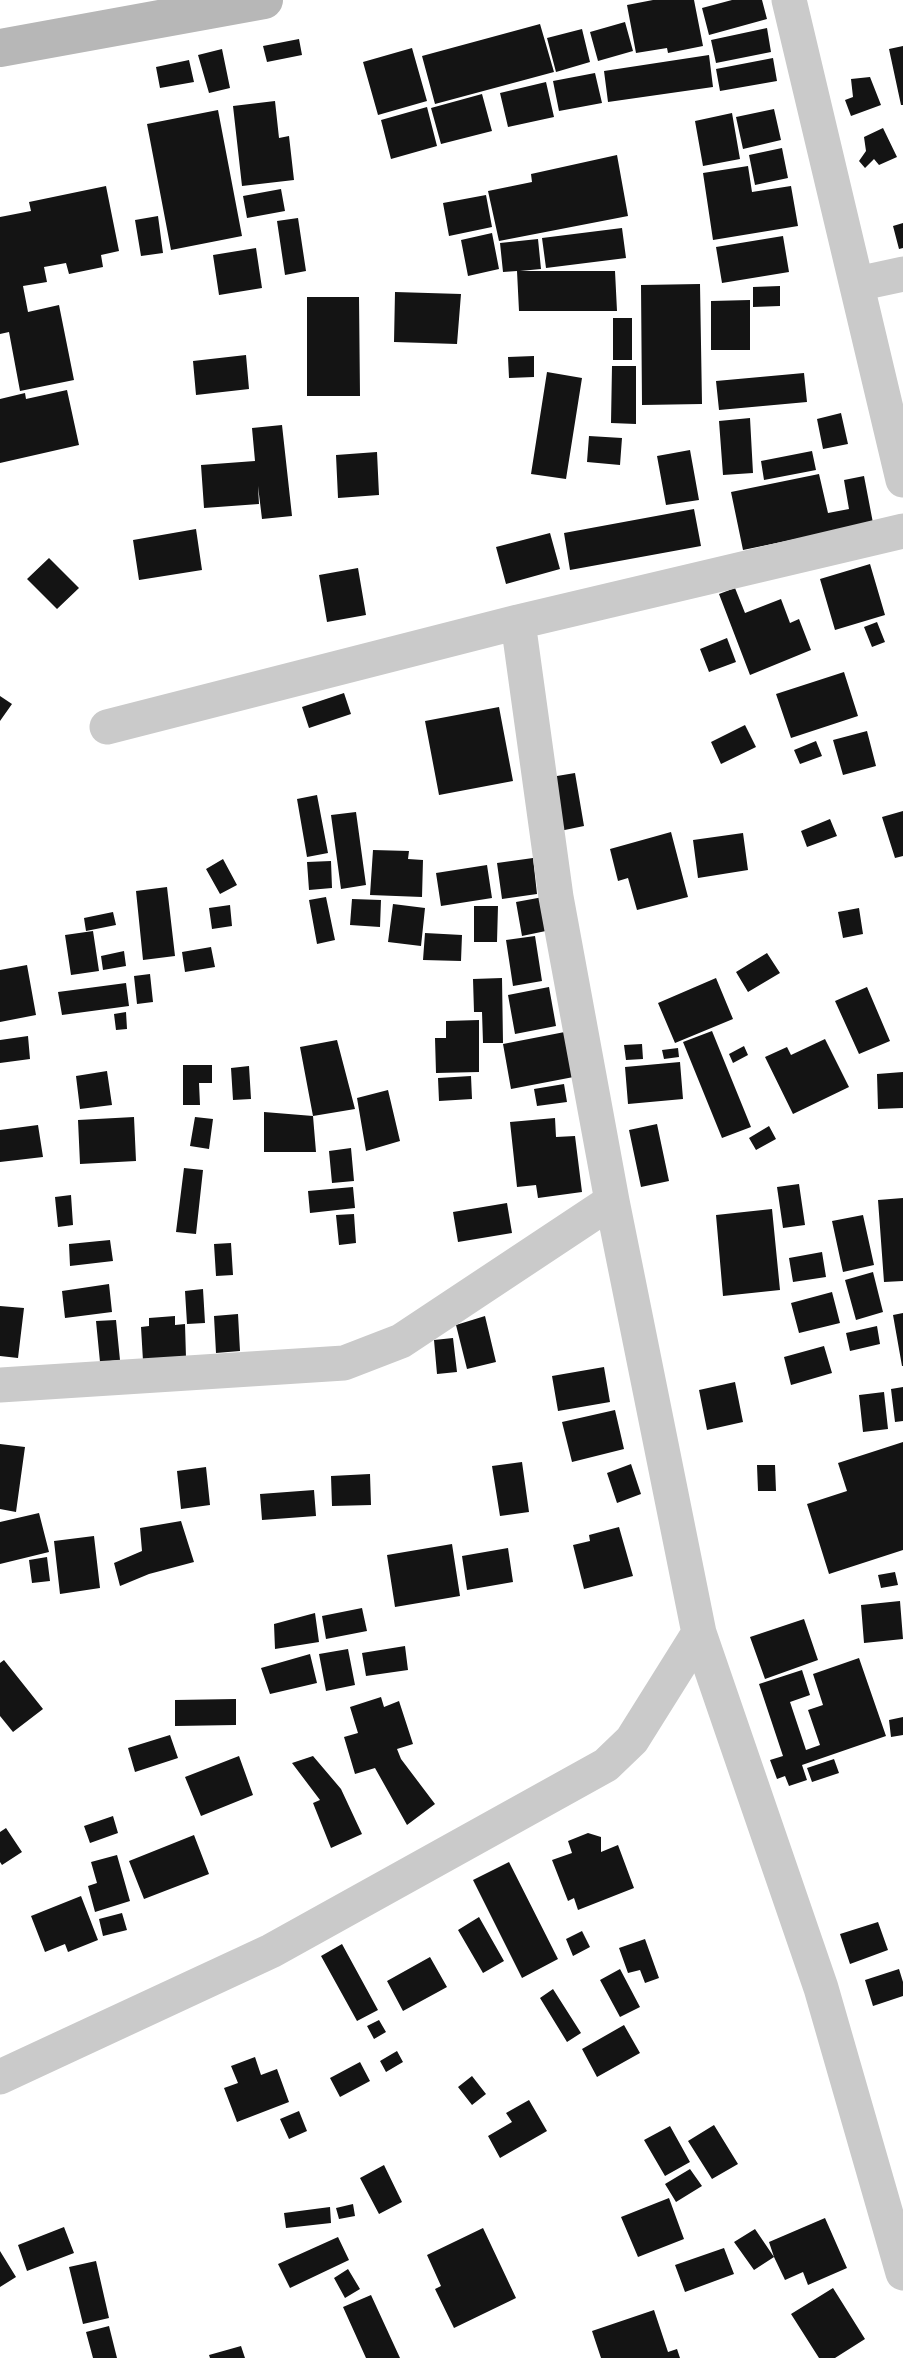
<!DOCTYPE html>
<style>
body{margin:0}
canvas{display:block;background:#fff}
</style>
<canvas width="903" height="2358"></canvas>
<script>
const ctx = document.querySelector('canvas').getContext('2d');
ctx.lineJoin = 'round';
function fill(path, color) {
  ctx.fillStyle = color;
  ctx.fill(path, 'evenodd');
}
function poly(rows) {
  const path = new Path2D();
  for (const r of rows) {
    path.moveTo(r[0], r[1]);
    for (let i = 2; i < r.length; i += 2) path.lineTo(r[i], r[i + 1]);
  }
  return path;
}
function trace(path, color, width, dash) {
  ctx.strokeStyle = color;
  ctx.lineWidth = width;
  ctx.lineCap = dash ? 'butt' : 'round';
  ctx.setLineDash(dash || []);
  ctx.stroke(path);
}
fill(poly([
 [653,0,694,0,703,46,668,53,667,48,636,53,627,5],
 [732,0,762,0,767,19,709,35,702,8],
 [625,22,633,51,598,61,590,32],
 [540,24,554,72,435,104,422,56],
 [767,28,771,52,716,63,711,40],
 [582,29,590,62,556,72,547,38],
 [299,39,302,55,267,62,263,46],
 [903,46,903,105,901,105,889,49],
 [412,48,427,101,378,115,363,62],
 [222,49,230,88,209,93,198,55],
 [709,55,713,87,608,102,604,71],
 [773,58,777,81,720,91,716,69],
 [189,60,194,82,160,88,156,67],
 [595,73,602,103,559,111,553,81],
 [870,77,881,105,851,116,845,100,853,97,851,79],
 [546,82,554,117,508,127,500,93],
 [482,94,492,131,441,144,431,108],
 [275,101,279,138,289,136,294,180,242,186,233,106],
 [427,107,437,146,391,159,381,120],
 [774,109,781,140,743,149,736,117],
 [218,110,242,236,171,250,147,124],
 [732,113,740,159,703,166,695,121],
 [883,128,897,157,879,165,874,159,865,168,859,161,866,151,864,137],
 [782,148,788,178,755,185,749,155],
 [617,155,628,216,499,241,488,191,532,182,531,174],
 [748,166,752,192,791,186,798,226,713,240,703,173],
 [106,186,119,251,101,255,103,267,69,274,66,263,44,267,47,282,23,286,28,312,59,305,74,380,20,391,9,332,0,334,0,217,31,211,29,202],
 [281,189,285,211,247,218,243,196],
 [486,195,492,227,449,236,443,203],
 [158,216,163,253,141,256,135,220],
 [298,218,306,271,285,275,277,221],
 [903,223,903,248,899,249,893,226],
 [622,228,626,258,546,268,542,238],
 [492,233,499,269,468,276,461,240],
 [783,236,789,272,722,283,716,247],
 [538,239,541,269,520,271,615,271,617,311,519,311,517,271,503,272,500,243],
 [256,248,262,288,219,295,213,255],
 [700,284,702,404,642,405,641,285],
 [780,286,780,306,753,307,753,287],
 [395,292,461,294,457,344,394,342],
 [307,297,359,297,360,396,307,396],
 [750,300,750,350,711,350,711,301],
 [613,318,632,318,632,360,613,360],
 [246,355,249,389,196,395,193,361],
 [534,356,534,377,509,378,508,357],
 [612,366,636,366,636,424,611,423],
 [547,372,582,378,566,479,531,474],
 [804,373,807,402,719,410,716,381],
 [67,390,79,445,0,463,0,399,25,393,26,399],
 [841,413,848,444,823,449,817,419],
 [750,418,753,473,723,475,719,421],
 [282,425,292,516,262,519,258,486,259,504,204,508,201,465,255,461,252,428],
 [589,436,622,438,620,465,587,462],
 [690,450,699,500,666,505,657,456],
 [812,451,816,470,764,480,761,461],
 [377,452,379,495,338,498,336,455],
 [819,474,828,513,849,509,844,480,864,476,873,523,743,550,731,492],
 [694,509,701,546,570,570,564,533],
 [196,529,202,570,139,580,133,540],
 [550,533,560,569,506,584,496,547],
 [49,558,79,588,57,609,27,579],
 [870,564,885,615,835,630,820,579],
 [358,568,366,615,327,622,319,575],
 [735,588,745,613,781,599,790,623,799,619,811,650,750,675,719,594],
 [877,622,885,642,872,647,864,627],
 [727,638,736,662,709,672,700,649],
 [844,672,858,716,791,738,776,694],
 [344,693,351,714,309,728,302,707],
 [0,696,12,704,0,721],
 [499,707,513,781,439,795,425,721],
 [745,725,756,747,721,764,711,742],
 [867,731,876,766,843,775,833,740],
 [816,741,822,756,800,764,794,750],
 [575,773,584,826,555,832,545,778],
 [317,795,328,853,307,857,297,799],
 [903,811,903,856,895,858,882,817],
 [356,812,366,885,341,889,331,815],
 [830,819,837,836,807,847,801,831],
 [671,832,688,897,637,910,628,878,618,881,610,849],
 [743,833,748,870,698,878,693,840],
 [373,850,409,851,408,859,423,860,422,897,370,895],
 [533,858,537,894,502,899,497,863],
 [223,859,237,885,220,894,206,869],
 [331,861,332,888,309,890,307,862],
 [487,865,492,898,441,906,436,873],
 [167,887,175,956,143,960,136,891],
 [554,895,560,928,522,936,516,902],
 [326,897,335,940,317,944,309,900],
 [352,899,381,900,380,927,350,925],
 [393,904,425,908,421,946,388,942],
 [230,905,232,926,212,929,209,908],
 [474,906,498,906,497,942,474,942],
 [859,908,863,934,843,938,838,912],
 [113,912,116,925,86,931,84,918],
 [93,931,99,971,71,975,65,935],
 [425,933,462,935,461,961,423,960],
 [535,936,542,981,513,986,506,940],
 [211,947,215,967,185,972,182,952],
 [124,951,126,966,103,970,101,956],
 [767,953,780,973,748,992,736,972],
 [27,965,36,1015,0,1022,0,970],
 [150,974,153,1002,137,1004,134,976],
 [502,978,503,1043,483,1043,482,1012,474,1012,473,979],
 [716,978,733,1019,675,1043,658,1003],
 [126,983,129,1006,62,1015,58,992],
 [549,987,556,1026,515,1034,508,995],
 [867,987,890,1041,859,1054,835,1001],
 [126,1012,127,1029,116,1030,114,1014],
 [479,1020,479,1072,436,1073,435,1038,446,1038,446,1021],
 [575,1030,584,1075,511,1089,503,1044],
 [712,1031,751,1127,722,1138,683,1042],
 [28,1036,30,1059,0,1063,0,1040],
 [825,1039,849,1087,793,1114,765,1057,787,1047,791,1055],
 [337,1040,355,1109,313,1116,300,1047],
 [642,1044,643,1059,626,1060,624,1045],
 [744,1046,748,1055,733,1063,729,1054],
 [678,1048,679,1057,664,1059,662,1050],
 [680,1062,683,1099,628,1104,625,1067],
 [183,1065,212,1065,212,1083,199,1083,200,1105,183,1105],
 [249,1066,251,1099,233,1100,231,1068],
 [107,1071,112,1105,80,1109,76,1076],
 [903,1072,903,1108,878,1109,877,1074],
 [471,1076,472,1099,439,1101,438,1078],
 [564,1084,567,1102,537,1106,534,1089],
 [388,1090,400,1141,366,1151,357,1098],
 [264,1112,313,1116,316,1152,264,1152],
 [134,1117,136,1161,80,1164,78,1120],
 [195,1117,213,1119,209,1149,190,1146],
 [555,1118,556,1137,575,1136,582,1192,538,1198,536,1185,517,1187,510,1122],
 [657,1124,669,1181,641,1187,629,1130],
 [38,1125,43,1157,0,1162,0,1130],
 [769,1126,776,1139,756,1150,749,1138],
 [351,1148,354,1181,332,1183,329,1151],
 [184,1168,203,1170,196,1234,176,1232],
 [799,1184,805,1225,783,1228,777,1187],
 [353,1187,355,1208,310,1213,308,1191],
 [71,1195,73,1225,58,1227,55,1197],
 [903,1198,903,1281,884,1282,878,1200],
 [507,1203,512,1233,458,1242,453,1212],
 [772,1209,780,1290,723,1296,716,1215],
 [354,1214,356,1243,339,1245,336,1215],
 [863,1215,874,1265,843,1272,832,1221],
 [110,1240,113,1261,70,1266,69,1244],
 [231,1243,233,1275,216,1276,214,1244],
 [822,1252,826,1277,793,1282,789,1258],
 [873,1272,883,1312,856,1320,845,1280],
 [109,1284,112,1312,65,1318,62,1291],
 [203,1289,205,1323,187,1324,185,1291],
 [832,1292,840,1323,799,1333,791,1303],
 [0,1306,24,1308,18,1358,0,1356],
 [903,1313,903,1366,902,1366,893,1315],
 [238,1314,240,1351,216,1353,214,1316],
 [175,1316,175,1325,185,1324,186,1358,143,1361,141,1327,149,1326,149,1318],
 [485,1316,496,1362,467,1369,456,1325],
 [116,1320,120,1360,100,1362,96,1321],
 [877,1326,880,1344,850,1351,846,1333],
 [453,1338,457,1372,437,1374,434,1340],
 [824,1346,832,1373,791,1385,784,1357],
 [604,1367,610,1402,558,1411,552,1376],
 [735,1382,743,1422,707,1430,699,1390],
 [903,1387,903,1421,895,1422,891,1389],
 [884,1392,888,1429,863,1432,859,1395],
 [615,1410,624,1449,572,1462,562,1422],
 [903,1442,903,1550,829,1574,807,1504,847,1491,838,1463],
 [0,1444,25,1447,16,1512,0,1509],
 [522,1462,529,1512,500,1516,492,1466],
 [631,1464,641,1494,617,1503,607,1473],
 [757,1465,775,1465,776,1491,758,1491],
 [206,1467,210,1505,181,1509,177,1471],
 [370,1474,371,1505,332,1506,331,1476],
 [314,1490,316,1516,262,1520,260,1494],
 [39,1513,49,1552,0,1564,0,1522],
 [181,1521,194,1562,149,1574,120,1586,114,1563,142,1551,140,1528],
 [619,1527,633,1576,584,1589,573,1545,590,1541,589,1535],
 [94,1536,100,1588,60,1594,54,1541],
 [452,1544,460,1596,395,1607,387,1555],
 [508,1548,513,1582,467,1590,462,1556],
 [47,1557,50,1581,32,1583,29,1560],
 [895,1572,898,1585,881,1588,878,1575],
 [900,1601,903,1639,864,1643,861,1605],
 [362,1608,367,1631,326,1639,322,1616],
 [315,1613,319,1642,275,1649,274,1624],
 [804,1619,818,1660,765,1679,750,1637],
 [405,1646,408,1670,366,1676,362,1653],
 [348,1649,355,1685,326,1691,319,1654],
 [310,1654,317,1683,270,1694,261,1668],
 [859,1658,886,1736,802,1765,807,1780,789,1786,785,1776,777,1779,770,1760,783,1756,759,1684,802,1670,810,1695,790,1702,806,1750,820,1745,808,1710,823,1705,813,1674],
 [4,1660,43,1709,13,1732,0,1716,0,1663],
 [381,1697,384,1707,399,1701,413,1744,397,1749,401,1759,435,1804,407,1825,375,1768,355,1774,344,1737,358,1733,350,1707],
 [236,1699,236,1725,175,1726,175,1700],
 [903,1717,903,1735,891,1737,889,1720],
 [170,1735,178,1758,135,1772,128,1748],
 [239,1756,253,1795,201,1816,185,1777],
 [313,1756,341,1789,362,1834,331,1848,313,1803,320,1800,292,1763],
 [834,1759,839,1773,812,1782,807,1768],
 [113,1816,118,1833,90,1843,84,1826],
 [6,1828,22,1852,2,1865,0,1862,0,1832],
 [588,1833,601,1837,601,1852,618,1845,634,1888,578,1910,574,1898,568,1901,552,1860,572,1853,568,1841],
 [194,1835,209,1874,144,1899,129,1861],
 [117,1855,130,1901,95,1912,88,1886,97,1883,91,1862],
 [509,1862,558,1959,522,1978,473,1880],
 [81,1896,98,1940,68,1952,65,1944,45,1952,31,1916],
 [122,1913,127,1930,103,1936,99,1919],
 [479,1917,504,1961,483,1973,458,1930],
 [878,1922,888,1950,850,1964,840,1934],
 [582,1931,590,1947,573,1956,566,1939],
 [645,1939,659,1978,645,1983,640,1970,628,1973,619,1948],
 [342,1944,378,2010,357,2021,321,1956],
 [430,1957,447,1987,403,2011,387,1981],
 [620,1969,640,2007,620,2017,600,1980],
 [899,1969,903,1982,903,1996,873,2006,865,1980],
 [553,1989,581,2033,567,2042,540,1998],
 [379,2020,386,2032,374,2039,367,2026],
 [624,2025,640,2053,597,2077,582,2049],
 [397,2051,403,2062,386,2072,380,2061],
 [255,2057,261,2075,277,2069,289,2102,237,2122,224,2088,238,2083,231,2066],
 [360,2062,370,2081,340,2097,330,2078],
 [472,2076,486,2094,472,2105,458,2087],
 [529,2100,547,2131,500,2158,488,2136,512,2122,506,2113],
 [299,2111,307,2131,289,2139,280,2119],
 [714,2125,738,2164,712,2179,688,2141],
 [670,2126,690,2162,665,2176,644,2140],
 [384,2165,402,2202,379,2214,360,2178],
 [690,2169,702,2186,676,2202,665,2184],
 [669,2198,684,2239,638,2257,621,2217],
 [353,2204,355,2216,339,2219,336,2208],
 [330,2207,331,2223,286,2228,284,2213],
 [825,2218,847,2268,808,2285,803,2272,785,2280,774,2257,754,2270,734,2242,755,2229,774,2257,769,2242],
 [64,2227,74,2253,27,2271,18,2245],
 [483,2228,516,2298,454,2328,435,2289,441,2286,427,2255],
 [338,2237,349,2260,290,2288,278,2264],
 [724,2248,734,2274,685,2292,675,2265],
 [0,2251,16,2277,0,2287],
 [96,2261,109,2318,83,2324,69,2267],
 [348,2269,360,2289,345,2298,334,2278],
 [833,2288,865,2339,835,2358,819,2358,791,2314],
 [371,2295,400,2358,366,2358,343,2307],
 [654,2310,668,2352,677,2349,680,2358,601,2358,592,2331],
 [109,2326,117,2358,93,2358,86,2332],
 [241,2346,245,2358,210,2358,209,2355]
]), '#141414');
trace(poly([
 [789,0,903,480],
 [857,284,903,274],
 [903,531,518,622,556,897,612,1201,699,1633,821,1988,903,2273],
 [107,727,518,622],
 [0,1385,344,1363,401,1341,612,1201],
 [0,2077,271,1951,606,1765,632,1740,699,1633]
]), '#cacaca', 35);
trace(poly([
 [0,48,264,0]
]), '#b7b7b7', 38);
</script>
